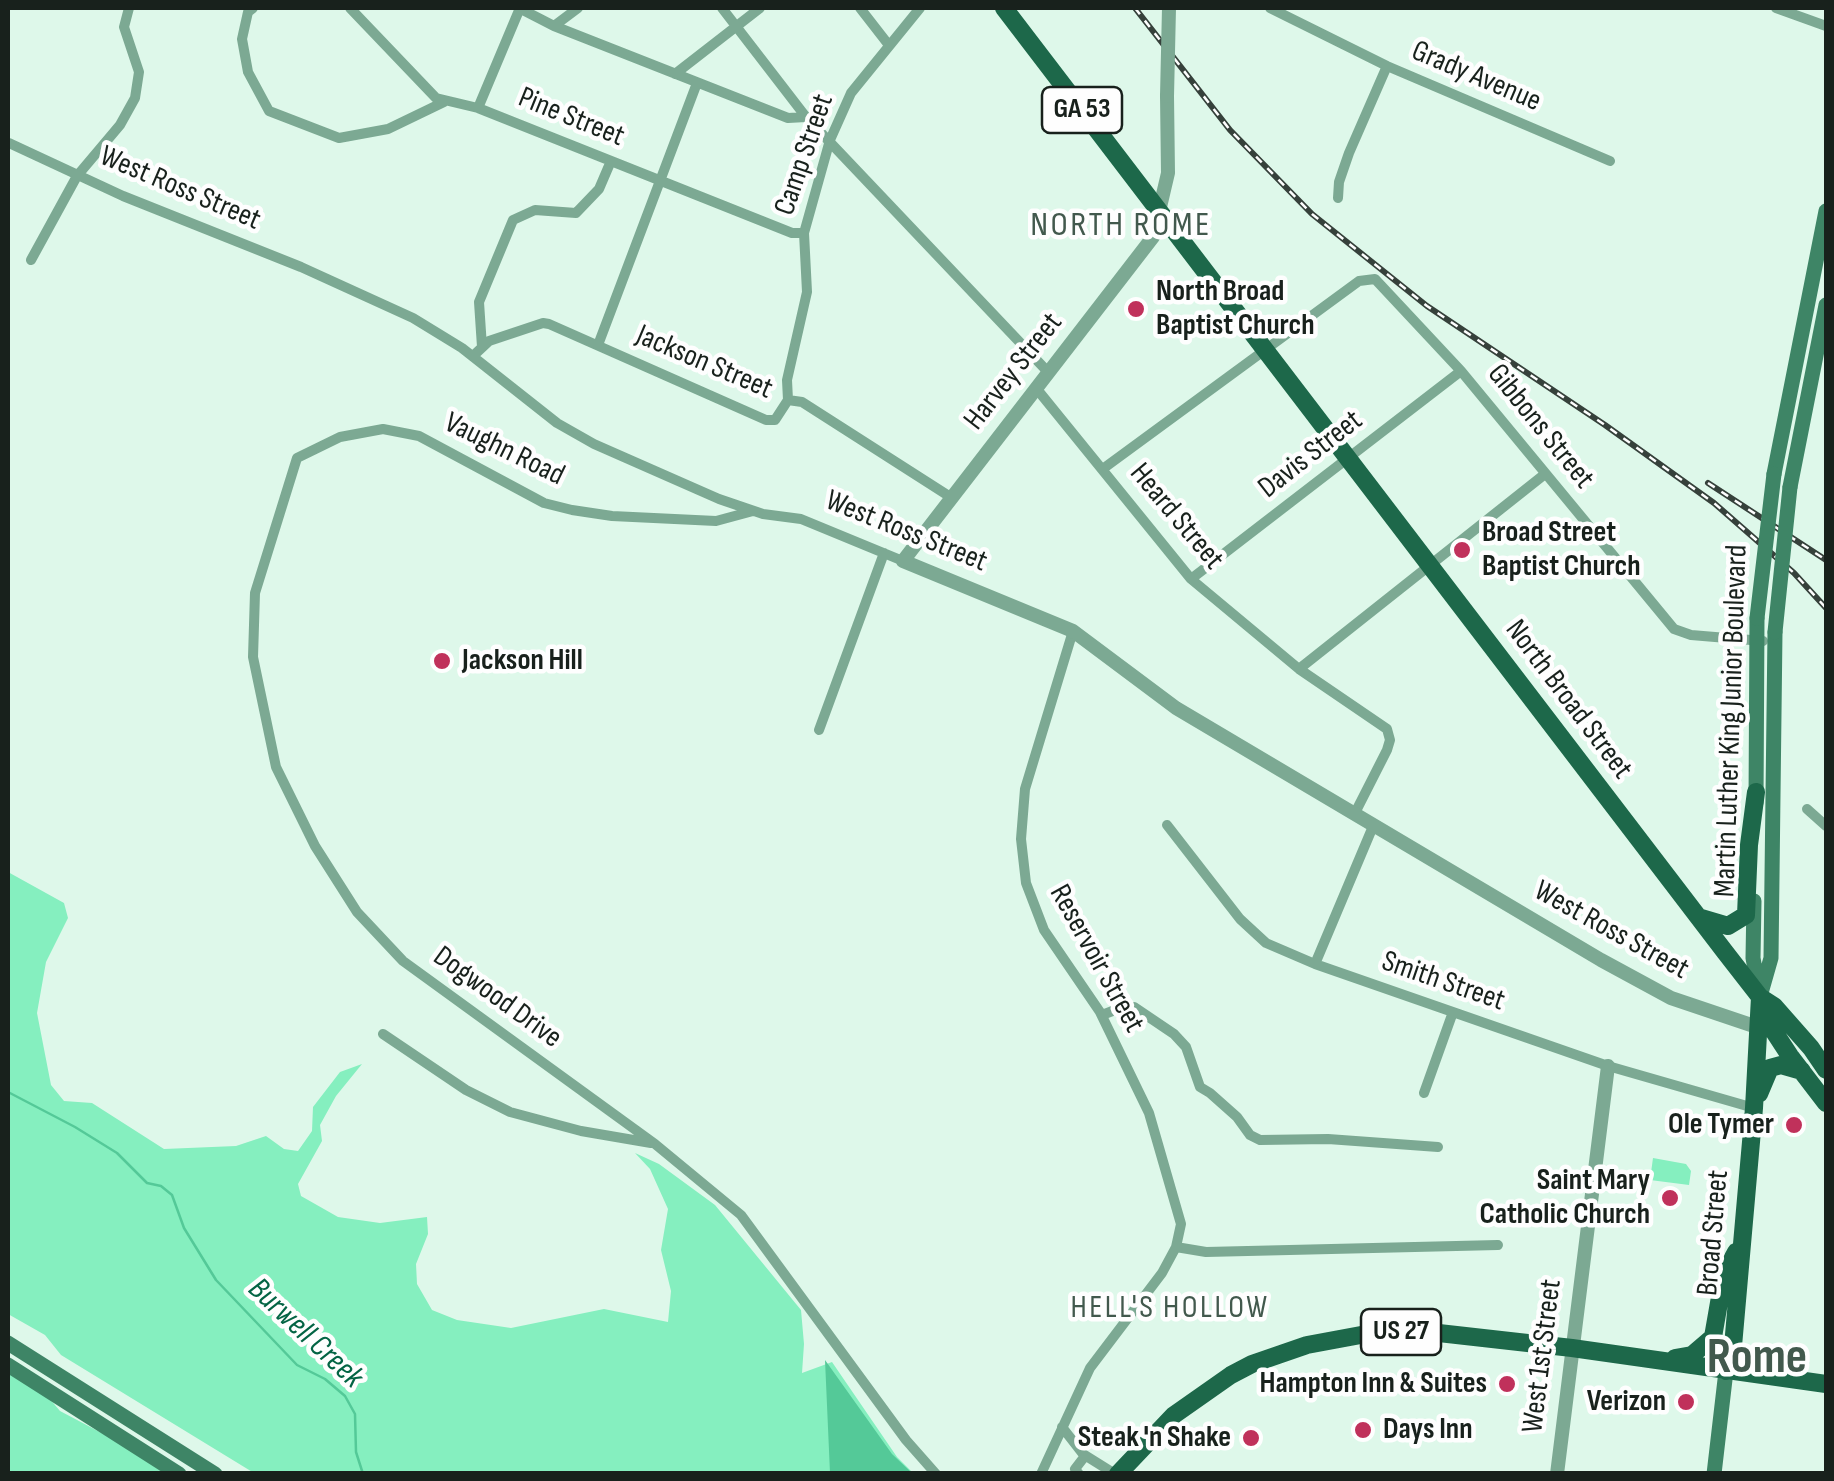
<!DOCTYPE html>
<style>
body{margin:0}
#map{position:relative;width:1834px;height:1481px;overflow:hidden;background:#def8ea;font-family:"Sofia Sans Condensed",sans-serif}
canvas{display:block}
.frame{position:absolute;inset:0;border:10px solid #18211c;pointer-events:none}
</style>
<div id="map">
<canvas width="1834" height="1481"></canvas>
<div class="frame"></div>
</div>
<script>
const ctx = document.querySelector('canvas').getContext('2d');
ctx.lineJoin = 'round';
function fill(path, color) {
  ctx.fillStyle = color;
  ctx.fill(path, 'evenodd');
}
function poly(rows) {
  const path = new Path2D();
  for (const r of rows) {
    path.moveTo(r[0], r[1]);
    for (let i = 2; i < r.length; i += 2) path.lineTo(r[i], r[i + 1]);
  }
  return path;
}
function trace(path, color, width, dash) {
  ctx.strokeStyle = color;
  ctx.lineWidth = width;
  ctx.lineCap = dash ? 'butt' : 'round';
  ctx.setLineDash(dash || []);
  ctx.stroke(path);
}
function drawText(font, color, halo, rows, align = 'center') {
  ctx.font = font + ' "Sofia Sans Condensed",sans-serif';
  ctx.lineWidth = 9;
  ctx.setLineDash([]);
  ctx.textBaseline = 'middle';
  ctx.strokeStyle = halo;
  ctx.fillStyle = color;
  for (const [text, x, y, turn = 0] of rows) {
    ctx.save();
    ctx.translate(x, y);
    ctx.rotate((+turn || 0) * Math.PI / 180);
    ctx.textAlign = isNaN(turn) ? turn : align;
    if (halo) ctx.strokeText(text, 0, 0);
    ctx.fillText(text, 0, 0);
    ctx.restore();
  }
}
fill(poly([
 [8,872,64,903,68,918,46,962,37,1013,51,1085,64,1101,92,1103,164,1149,236,1146,266,1136,284,1149,298,1151,312,1131,313,1107,340,1072,362,1064,336,1096,320,1125,322,1141,298,1184,301,1196,338,1217,380,1223,427,1217,428,1234,416,1264,417,1284,432,1310,457,1320,511,1328,604,1309,668,1322,671,1291,661,1250,668,1209,650,1169,635,1153,659,1164,715,1205,801,1310,804,1344,802,1373,832,1362,897,1457,913,1473,254,1473,61,1355,45,1335,8,1314],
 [1653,1158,1686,1164,1691,1171,1689,1185,1650,1180],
 [8,1373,49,1398,60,1411,113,1439,168,1474,8,1474]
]), '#85efbf');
fill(poly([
 [825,1360,892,1454,912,1473,830,1473]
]), '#54c998');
trace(poly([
 [8,1092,75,1127,117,1153,147,1183,161,1186,172,1195,184,1228,216,1280,297,1365,325,1379,345,1396,355,1414,356,1452,363,1474]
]), '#54c998', 2.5);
trace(poly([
 [253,8,248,12,242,39,248,72,269,111,339,138,388,129,444,102],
 [350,8,436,98,478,108,792,233,804,233],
 [519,8,554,26,788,118,806,117],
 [722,8,806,117,1048,372],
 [860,8,888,44],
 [1270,8,1387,66,1610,161],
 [1776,8,1826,26],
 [554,26,578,8],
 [675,74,760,8],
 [478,108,520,8],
 [9,143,123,196,301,267,413,318,462,348,557,423,594,444,719,499,763,514,801,519,903,561],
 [1338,198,1339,182,1349,153,1387,66],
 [31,260,77,176,120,125,135,98,139,72,124,27,129,8],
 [598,345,697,83],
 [482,347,479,302,513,220,535,210,576,213,599,189,611,161],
 [473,356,489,341,543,323,549,324,766,420,775,420,788,400,802,402,952,498],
 [1036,388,1191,579,1299,669,1387,729,1390,740,1387,750,1355,813],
 [788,400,787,380,807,292,804,233,830,140,851,93,920,8],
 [1104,468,1359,281,1375,279,1461,371,1674,629,1691,635,1763,641],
 [753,511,716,521,612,516,572,510,544,503,419,436,383,429,340,437,297,458,255,593,253,657,276,767,315,846,357,912,403,961,655,1144,741,1215,906,1440,936,1474],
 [1191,579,1461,371],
 [1299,669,1545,474],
 [819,730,884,553],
 [1807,809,1826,826],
 [1167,825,1240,919,1266,943,1315,964,1608,1066,1754,1108],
 [1315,964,1374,824],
 [1102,1015,1123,1007,1134,1007,1174,1034,1186,1047,1200,1087,1210,1093,1237,1117,1250,1135,1260,1140,1328,1139,1438,1147],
 [383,1034,466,1090,510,1112,581,1131,651,1143],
 [1424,1093,1453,1012],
 [1176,1247,1206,1252,1498,1245],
 [1062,1427,1083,1454,1115,1474],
 [1041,1474,1090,1368,1162,1273,1176,1247,1181,1224,1149,1113,1100,1012,1044,930,1026,883,1021,839,1025,789,1073,631],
 [1079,1474,1075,1469,1085,1456]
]), '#7ca993', 10);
trace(poly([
 [1167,96,1168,173,1153,237,903,561,1073,631,1176,708,1601,960,1671,998,1757,1027],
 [1557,1474,1608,1066]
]), '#7ca993', 14);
trace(poly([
 [1774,474,1826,211],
 [1790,487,1826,305],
 [1756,803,1757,618],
 [1754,901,1753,958,1760,997],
 [1761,993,1771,958,1775,632],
 [8,1343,215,1474],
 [8,1365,179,1474],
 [1714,1474,1726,1371]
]), '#3e8566', 15);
trace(poly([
 [1004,8,1725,952,1760,997,1774,1006,1811,1048,1826,1070],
 [1701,918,1728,926,1746,915,1749,845,1756,792],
 [1762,1002,1773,1030,1790,1056,1826,1103],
 [1759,1094,1770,1068,1781,1065,1802,1071],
 [1675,1358,1692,1355,1713,1337,1724,1274,1736,1252],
 [1726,1371,1733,1346,1754,1108,1760,997],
 [1118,1474,1174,1415,1231,1375,1252,1364,1307,1345,1377,1332,1421,1331,1572,1348,1826,1384]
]), '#1d684a', 18);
const rail = poly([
 [1135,8,1230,130,1312,214,1427,306,1605,425,1714,503,1794,573,1826,608],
 [1708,483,1826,560]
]);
trace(rail, '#36413b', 6);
trace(rail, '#fefefe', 2.5, [8]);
trace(poly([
 [1167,96,1169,8]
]), '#7ca993', 14);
trace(poly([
 [1757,618,1774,474],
 [1775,632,1790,487]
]), '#3e8566', 15);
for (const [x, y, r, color] of [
 [1136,309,10,"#c0315b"],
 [1462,550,10,"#c0315b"],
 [442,661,10,"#c0315b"],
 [1794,1125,10,"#c0315b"],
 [1670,1198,10,"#c0315b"],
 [1507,1384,10,"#c0315b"],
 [1686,1402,10,"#c0315b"],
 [1363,1430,10,"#c0315b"],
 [1251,1438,10,"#c0315b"]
]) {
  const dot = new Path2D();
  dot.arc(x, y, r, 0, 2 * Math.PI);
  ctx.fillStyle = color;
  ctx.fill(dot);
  trace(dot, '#fefefe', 4);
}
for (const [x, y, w] of [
 [1082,110,80],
 [1401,1332,80]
]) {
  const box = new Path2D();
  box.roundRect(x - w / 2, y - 23, w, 46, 8);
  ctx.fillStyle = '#fefefe';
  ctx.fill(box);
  trace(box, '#18211c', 2.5);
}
drawText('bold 28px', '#18211c', null, [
 ["GA 53",1082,110],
 ["US 27",1401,1332]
]);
drawText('30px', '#18211c', '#fefefe', [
 ["Grady Avenue",1476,77,23],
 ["Pine Street",571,118,22],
 ["Camp Street",805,155,-71],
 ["West Ross Street",180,189,23],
 ["Jackson Street",704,363,23],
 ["Harvey Street",1014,372,-52],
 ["Gibbons Street",1540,427,51],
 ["Vaughn Road",504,450,26],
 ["Davis Street",1311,455,-38],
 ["Heard Street",1176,517,50],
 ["West Ross Street",906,532,22],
 ["North Broad Street",1568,700,53],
 ["Martin Luther King Junior Boulevard",1732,721,-88],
 ["West Ross Street",1611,931,29],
 ["Reservoir Street",1096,959,61],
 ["Smith Street",1443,982,19],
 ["Dogwood Drive",497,998,36],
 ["Broad Street",1714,1233,-85],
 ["West 1st Street",1543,1356,-83]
]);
drawText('bold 30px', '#18211c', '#fefefe', [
 ["North Broad",1156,292,"left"],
 ["Baptist Church",1156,326,"left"],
 ["Broad Street",1482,533,"left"],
 ["Baptist Church",1482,567,"left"],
 ["Jackson Hill",462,661,"left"],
 ["Ole Tymer",1774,1125],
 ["Saint Mary",1650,1181],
 ["Catholic Church",1650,1215],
 ["Hampton Inn & Suites",1487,1384],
 ["Verizon",1666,1402],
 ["Days Inn",1383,1430,"left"],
 ["Steak 'n Shake",1231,1438]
], 'right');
ctx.letterSpacing = '2.5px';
drawText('32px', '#42594d', '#fefefe', [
 ["HELL'S HOLLOW",1170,1309]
]);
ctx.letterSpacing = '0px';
drawText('italic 32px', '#036444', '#fefefe', [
 ["Burwell Creek",305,1334,43]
]);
ctx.letterSpacing = '2.5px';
drawText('35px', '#42594d', '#fefefe', [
 ["NORTH ROME",1121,226]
]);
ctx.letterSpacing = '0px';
drawText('bold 50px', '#42594d', '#fefefe', [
 ["Rome",1757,1359]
]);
</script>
